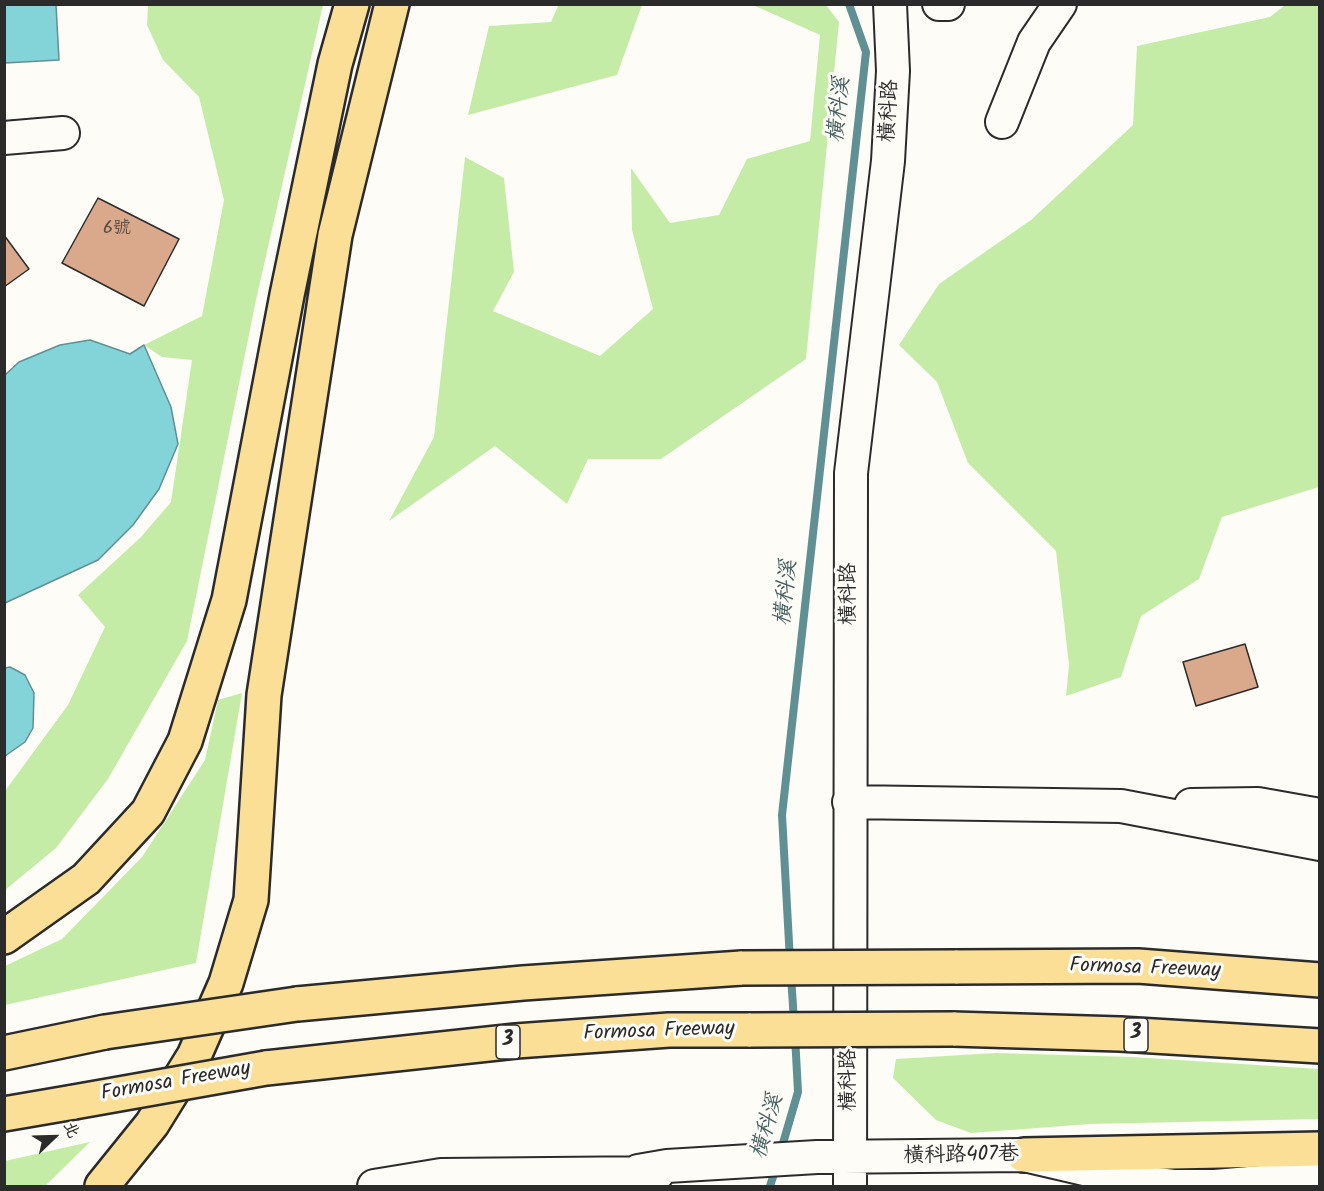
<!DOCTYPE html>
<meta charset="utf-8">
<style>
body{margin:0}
#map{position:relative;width:1324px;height:1191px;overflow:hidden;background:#fdfcf7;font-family:Kalam,"LXGW WenKai TC",sans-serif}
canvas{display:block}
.frame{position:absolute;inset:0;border:6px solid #2b2b2b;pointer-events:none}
.north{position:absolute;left:24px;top:1107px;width:60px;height:60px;-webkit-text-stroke:4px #fdfcf7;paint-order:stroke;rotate:67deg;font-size:16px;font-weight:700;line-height:24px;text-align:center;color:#2b2b2b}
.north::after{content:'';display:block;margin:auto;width:21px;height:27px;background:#2b2b2b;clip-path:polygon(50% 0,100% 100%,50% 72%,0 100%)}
</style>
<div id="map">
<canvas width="1324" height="1191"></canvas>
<div class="frame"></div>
<div class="north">北</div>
</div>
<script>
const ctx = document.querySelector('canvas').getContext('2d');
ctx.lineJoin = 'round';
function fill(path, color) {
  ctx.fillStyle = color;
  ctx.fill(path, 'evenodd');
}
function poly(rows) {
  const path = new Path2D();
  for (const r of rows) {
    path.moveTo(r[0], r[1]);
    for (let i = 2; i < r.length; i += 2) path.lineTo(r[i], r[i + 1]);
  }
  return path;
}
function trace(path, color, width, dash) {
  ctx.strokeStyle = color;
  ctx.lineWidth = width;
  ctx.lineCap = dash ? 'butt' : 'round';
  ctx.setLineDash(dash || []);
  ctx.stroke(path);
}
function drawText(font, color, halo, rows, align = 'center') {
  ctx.font = font + ' Kalam,"LXGW WenKai TC",sans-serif';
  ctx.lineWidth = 6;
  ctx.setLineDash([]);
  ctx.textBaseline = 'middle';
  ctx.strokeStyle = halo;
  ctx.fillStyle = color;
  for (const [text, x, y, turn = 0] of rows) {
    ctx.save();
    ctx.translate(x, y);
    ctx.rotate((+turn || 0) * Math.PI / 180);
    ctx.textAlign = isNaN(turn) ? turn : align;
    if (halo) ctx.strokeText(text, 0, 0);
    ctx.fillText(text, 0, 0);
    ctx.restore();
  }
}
fill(poly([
 [559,4,642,5,617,75,468,115,489,26,551,22],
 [148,5,323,5,256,300,187,641,108,779,56,848,5,890,5,791,68,705,105,627,78,595,141,537,171,502,192,360,162,357,144,345,202,316,224,200,199,97,163,60,147,25],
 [753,5,826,5,839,22,806,359,661,459,588,459,567,504,495,446,389,521,434,437,465,157,504,178,514,272,493,311,600,356,653,309,632,230,631,168,670,223,719,215,747,159,810,141,820,35],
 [1285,5,1319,5,1319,487,1222,517,1199,579,1141,616,1121,677,1066,696,1069,665,1056,551,968,463,937,382,899,345,939,284,1031,220,1133,125,1137,46,1270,17],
 [242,693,196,963,5,1005,5,966,62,939,142,857,205,760,218,700],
 [996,1053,1132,1057,1319,1069,1319,1119,1090,1124,971,1133,936,1120,893,1078,896,1059],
 [90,1142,45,1186,5,1186,5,1161]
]), '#c5eca6');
const water = poly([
 [5,4,56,5,59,60,5,63,5,4],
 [90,340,130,354,144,345,171,407,178,444,159,489,133,525,98,560,5,603,5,375,19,362,60,345,90,340],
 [10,667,25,675,34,693,33,728,25,742,5,756,5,668,10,667]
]);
fill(water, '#83d4d9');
trace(water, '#609093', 1.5);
trace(poly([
 [790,961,782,815,866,52,849,4],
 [791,976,794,1021],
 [781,1150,798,1092,795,1036],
 [770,1186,776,1168]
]), '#609093', 8);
const building = poly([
 [98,198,179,239,144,306,62,263,98,198],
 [4,235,29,269,4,287,4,235],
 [1245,644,1258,687,1196,706,1183,662,1245,644]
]);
fill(building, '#daa98c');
trace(building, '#2b2b2b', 1.5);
const minor = poly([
 [939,4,948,4],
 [1002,122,1034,42,1060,4],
 [4,138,63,133],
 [849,802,1121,806,1320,844],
 [1191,805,1258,804,1320,815],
 [638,1171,667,1166,817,1157,1024,1155,1140,1182,1173,1186,1215,1186,1320,1177],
 [374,1186,441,1175,658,1173],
 [850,1186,851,473,888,161,893,71,890,4]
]);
const highway = poly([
 [4,937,86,879,148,812,185,741,229,600,287,295,335,64,352,4],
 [955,967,1138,966,1320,980],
 [297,1004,523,983,742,968],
 [953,1029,1120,1034,1320,1046],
 [4,1053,105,1032],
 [266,1068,516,1041,669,1030,751,1030],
 [4,1114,74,1102],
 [1024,1155,1320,1149],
 [102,1186,152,1124,194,1056,226,983,251,900,264,695,335,235,392,4]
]);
trace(minor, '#2b2b2b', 36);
trace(highway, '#2b2b2b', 38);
trace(minor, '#fdfcf7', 32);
trace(highway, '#fbdf96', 33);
const highwayBridge = poly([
 [742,968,955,967],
 [751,1030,953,1029],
 [105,1032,297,1004],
 [74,1102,266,1068]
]);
trace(highwayBridge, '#2b2b2b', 38, []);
trace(highwayBridge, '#fbdf96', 33);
drawText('18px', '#574a43', null, [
 ["6號",117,230]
]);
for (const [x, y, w] of [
 [1136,1035,24],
 [508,1042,24]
]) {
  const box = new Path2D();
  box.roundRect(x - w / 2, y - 17, w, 34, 4.5);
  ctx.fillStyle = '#fdfcf7';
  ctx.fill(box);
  trace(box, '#2b2b2b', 1.5);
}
drawText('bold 20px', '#2b2b2b', null, [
 ["3",1136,1035],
 ["3",508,1042]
]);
drawText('21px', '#2b2b2b', '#fdfcf7', [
 ["橫科路",891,111,-87],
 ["橫科路",850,594,-90],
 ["Formosa Freeway",1145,970,2],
 ["Formosa Freeway",659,1033,-2],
 ["橫科路",850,1080,-90],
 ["Formosa Freeway",176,1083,-10],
 ["橫科路407巷",961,1157,-1]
]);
drawText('italic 22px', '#455e5f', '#fdfcf7', [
 ["橫科溪",841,110,-84],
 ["橫科溪",788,593,-84],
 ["橫科溪",769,1127,-74]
]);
</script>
